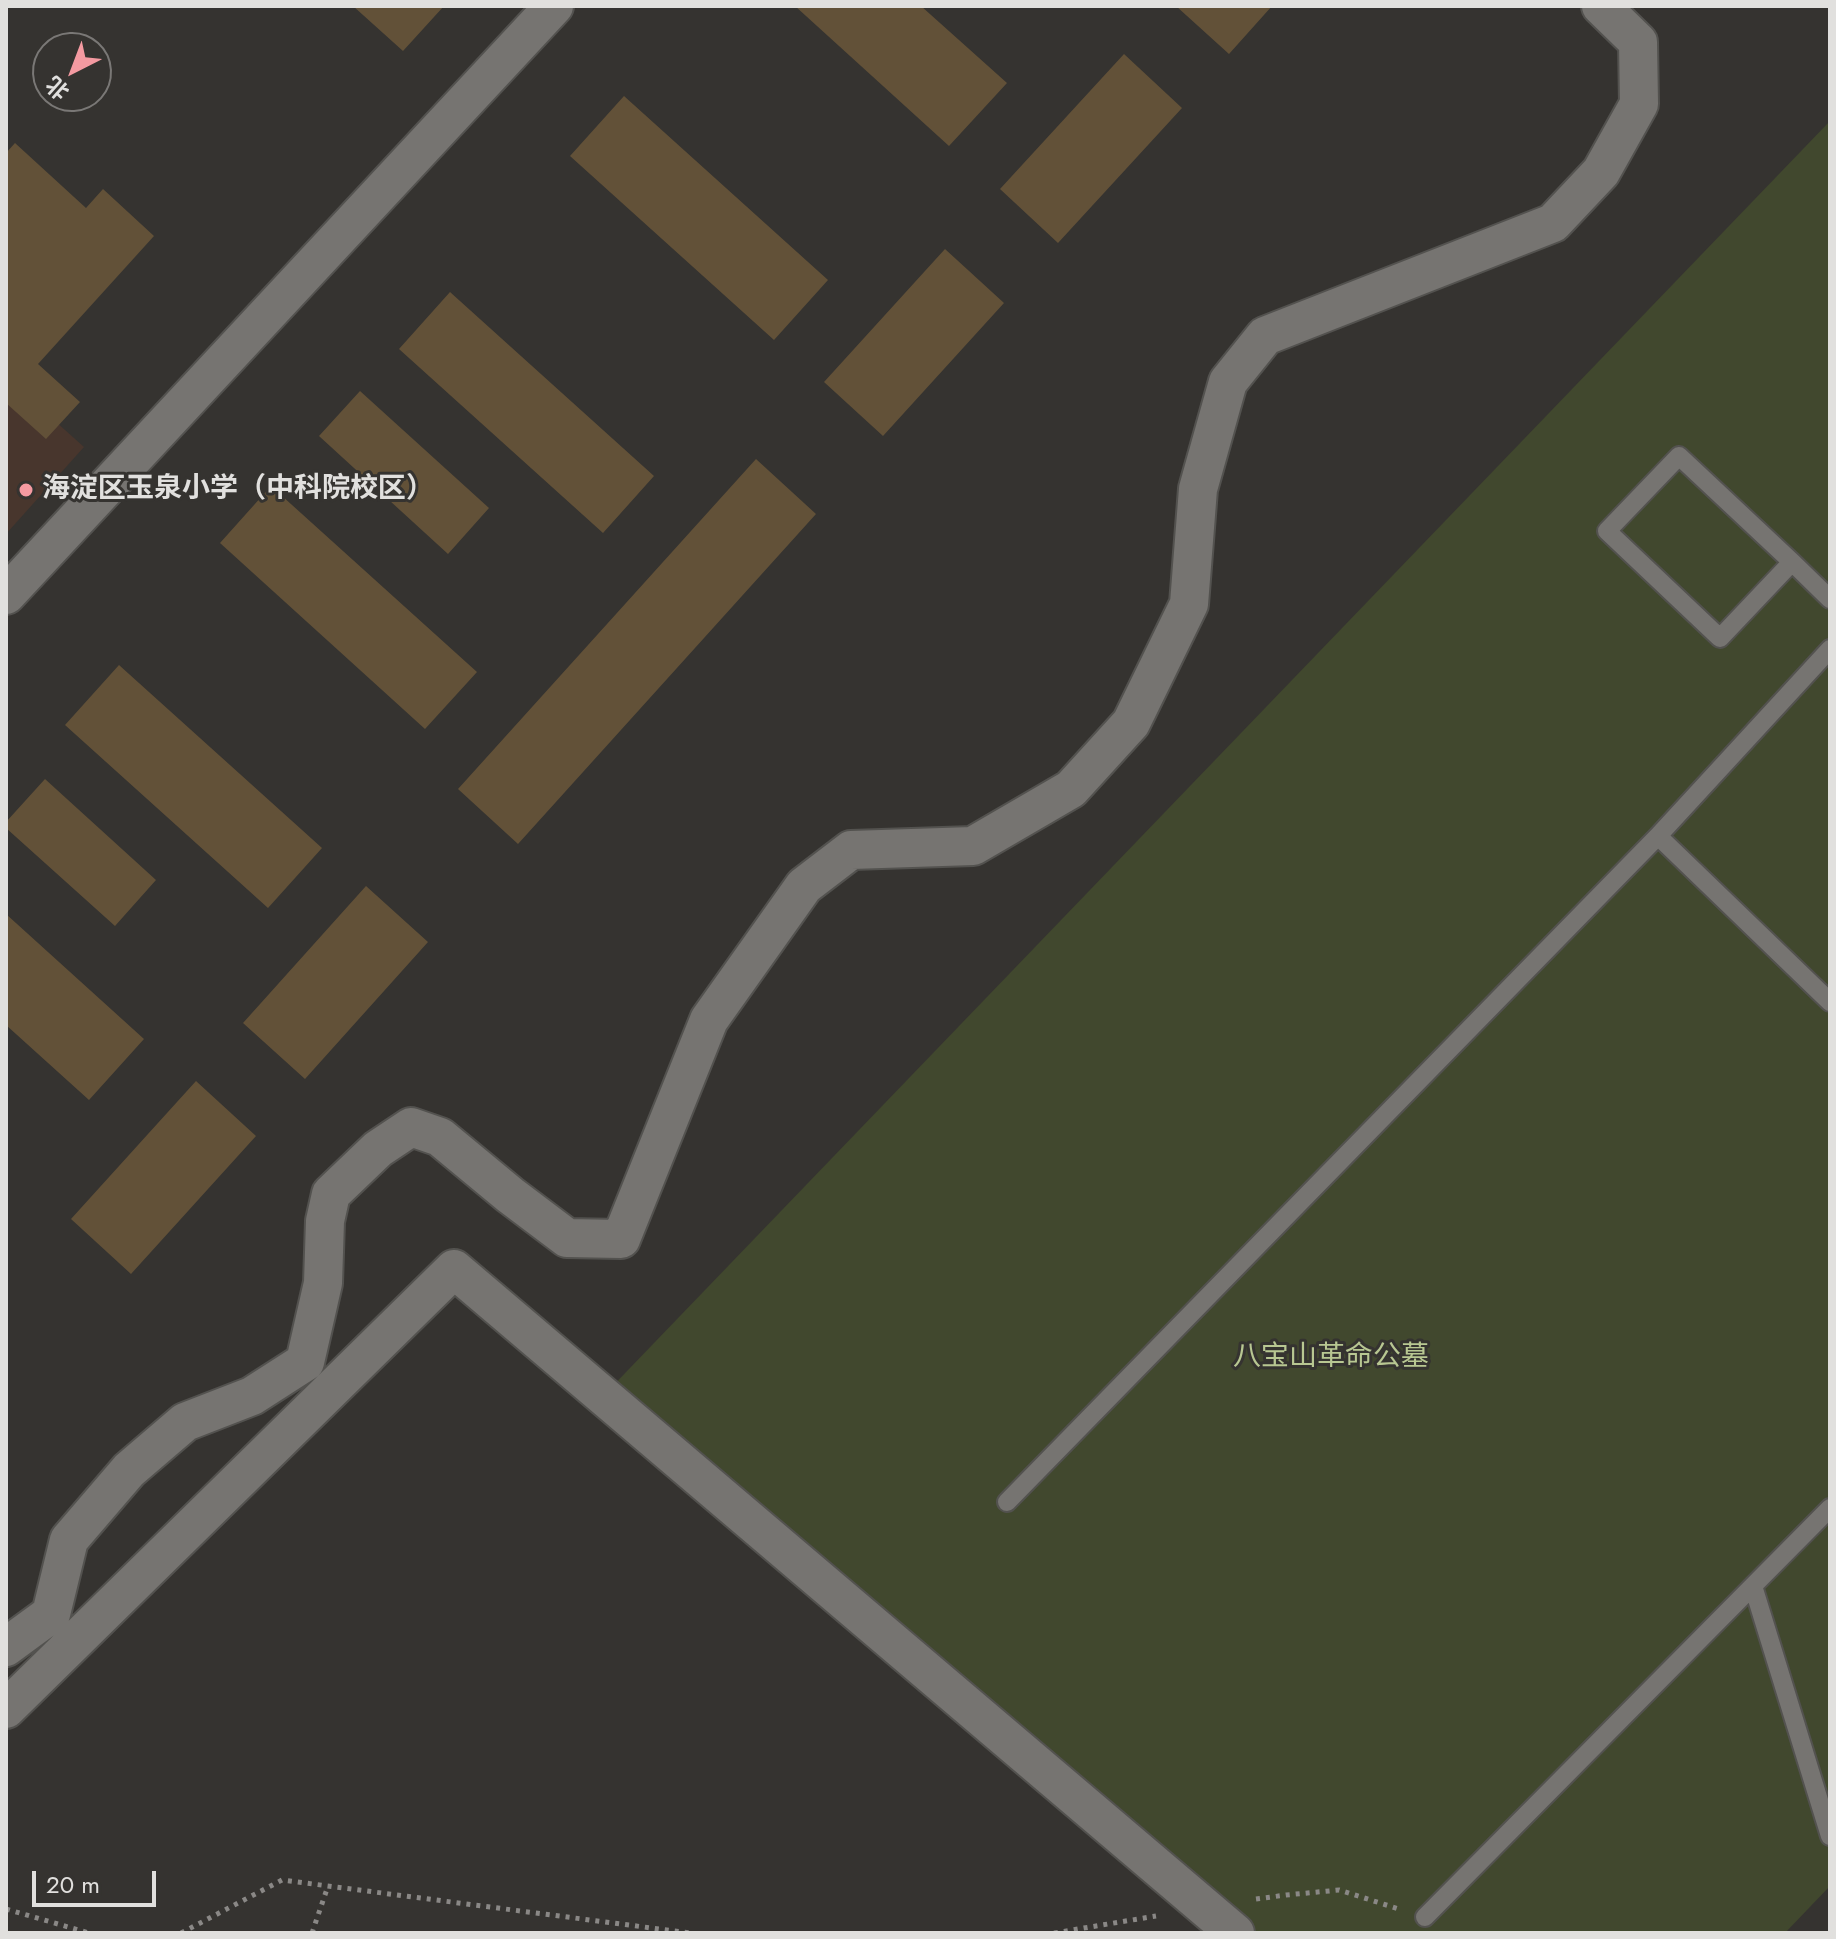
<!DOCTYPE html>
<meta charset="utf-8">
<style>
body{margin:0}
#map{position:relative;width:1836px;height:1939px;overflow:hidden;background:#353330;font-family:Jost,"Noto Sans SC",sans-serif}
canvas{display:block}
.frame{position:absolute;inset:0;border:8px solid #e1e0de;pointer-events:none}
.north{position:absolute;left:32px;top:32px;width:80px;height:80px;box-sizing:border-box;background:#353330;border:2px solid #7a7876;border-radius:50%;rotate:222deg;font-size:22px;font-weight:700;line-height:32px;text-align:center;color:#e1e0de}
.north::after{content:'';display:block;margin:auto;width:28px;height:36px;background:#f49aa1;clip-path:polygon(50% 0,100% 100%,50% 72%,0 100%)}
.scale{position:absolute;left:32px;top:1871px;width:124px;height:36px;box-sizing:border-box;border:4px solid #e1e0de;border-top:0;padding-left:10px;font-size:24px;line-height:28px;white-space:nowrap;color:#e1e0de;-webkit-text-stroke:6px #353330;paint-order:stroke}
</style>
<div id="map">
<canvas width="1836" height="1939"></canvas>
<div class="frame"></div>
<div class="north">北</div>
<div class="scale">20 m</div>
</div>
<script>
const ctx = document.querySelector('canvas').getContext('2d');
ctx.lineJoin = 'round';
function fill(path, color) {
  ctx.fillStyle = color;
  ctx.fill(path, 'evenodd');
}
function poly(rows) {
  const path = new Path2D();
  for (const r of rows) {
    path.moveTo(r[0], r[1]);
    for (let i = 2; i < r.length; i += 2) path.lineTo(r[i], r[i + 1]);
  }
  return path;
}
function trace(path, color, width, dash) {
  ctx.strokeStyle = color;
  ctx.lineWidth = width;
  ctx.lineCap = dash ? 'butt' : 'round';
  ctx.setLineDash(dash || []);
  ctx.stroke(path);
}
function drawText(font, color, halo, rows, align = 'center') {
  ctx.font = font + ' Jost,"Noto Sans SC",sans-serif';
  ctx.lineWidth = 6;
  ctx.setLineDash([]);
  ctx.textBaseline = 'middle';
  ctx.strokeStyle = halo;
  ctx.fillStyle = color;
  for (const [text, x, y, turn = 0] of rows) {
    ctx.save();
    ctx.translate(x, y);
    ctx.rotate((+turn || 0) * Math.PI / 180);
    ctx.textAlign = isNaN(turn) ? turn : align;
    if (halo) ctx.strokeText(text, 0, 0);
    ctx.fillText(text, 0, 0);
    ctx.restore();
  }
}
fill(poly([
 [6,377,84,447,6,534]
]), '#48362d');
fill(poly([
 [1830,121,1830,1886,1785,1933,1235,1933,603,1396]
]), '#41482e');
fill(poly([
 [353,6,444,6,403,51],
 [795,6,921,6,1007,83,949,146],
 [1176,6,1272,6,1229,54],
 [1124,54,1182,108,1058,243,1000,189],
 [624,96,828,280,774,340,570,156],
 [15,143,86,208,103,189,154,236,38,364,80,402,46,439,6,403,6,153],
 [945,249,1004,303,883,436,824,382],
 [450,292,654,476,603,533,399,349],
 [360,391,489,508,448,554,319,436],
 [756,459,816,514,518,844,458,789],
 [271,486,477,672,425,729,220,543],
 [119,665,322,848,268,908,65,725],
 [45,779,156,880,115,926,6,828,6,822],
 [366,886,428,942,305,1079,243,1023],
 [6,914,144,1039,89,1100,6,1025],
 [196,1081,256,1136,131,1274,71,1219]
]), '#625138');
const lane = poly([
 [1792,562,1720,638,1607,531,1679,456,1792,562,1830,599],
 [1658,836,1830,1002],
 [1007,1502,1658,836,1830,649],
 [1753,1586,1830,1836],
 [1425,1917,1830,1508]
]);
const street = poly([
 [6,595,554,6],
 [6,1647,51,1614,69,1540,129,1470,185,1422,252,1396,305,1362,323,1283,325,1221,331,1194,378,1149,411,1127,440,1137,510,1195,567,1238,621,1239,709,1020,804,886,851,850,973,846,1071,789,1131,723,1189,604,1198,489,1228,382,1265,336,1553,223,1601,172,1639,104,1638,42,1601,6],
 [6,1709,454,1269,1235,1933]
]);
trace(lane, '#53524f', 22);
trace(street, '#53524f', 42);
trace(poly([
 [1256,1899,1286,1895,1339,1890,1399,1909],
 [6,1909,89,1933],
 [181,1933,282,1880,690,1933],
 [312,1933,328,1886],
 [1054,1933,1156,1916]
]), '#8a8886', 5, [4, 6]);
trace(lane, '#767471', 18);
trace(street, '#767471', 38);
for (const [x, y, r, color] of [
 [26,490,8,"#f49aa1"]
]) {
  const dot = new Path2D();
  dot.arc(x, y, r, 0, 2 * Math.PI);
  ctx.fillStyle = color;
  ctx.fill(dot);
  trace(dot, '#353330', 3);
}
drawText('bold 28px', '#e1e0de', '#353330', [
 ["海淀区玉泉小学（中科院校区）",42,490]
], 'left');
drawText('28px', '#b8c792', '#353330', [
 ["八宝山革命公墓",1331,1358]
]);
</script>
